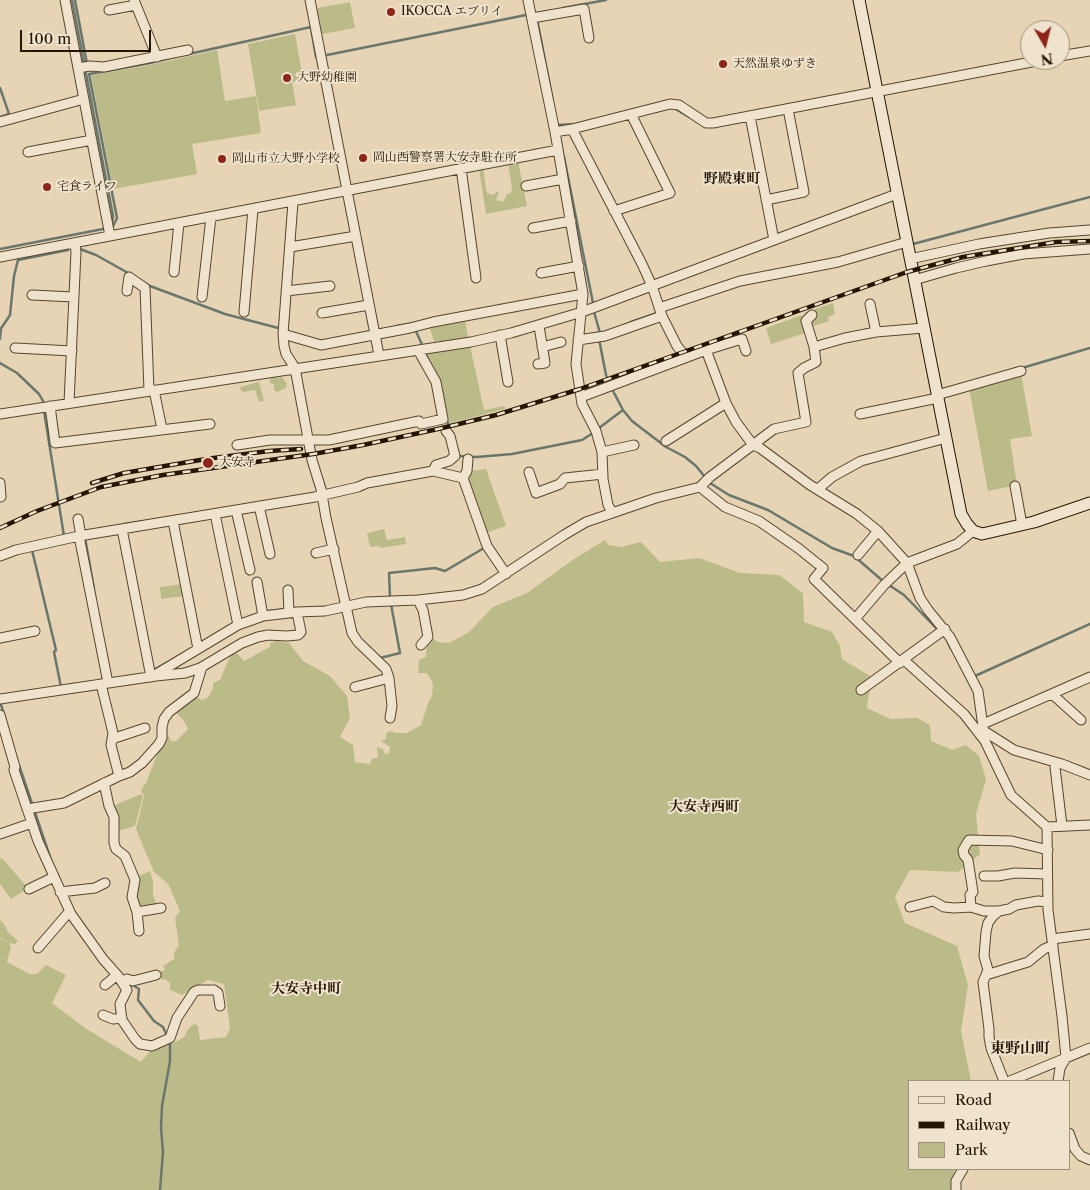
<!DOCTYPE html>
<meta charset="utf-8">
<style>
body{margin:0}
#map{position:relative;width:1090px;height:1190px;overflow:hidden;background:#e7d4b4;font-family:"Libre Caslon Text",serif}
canvas{display:block}
.legend{position:absolute;left:908px;top:1080px;width:162px;height:90px;box-sizing:border-box;background:#efe3ce;border:1px solid #9f917c;margin:0;padding:6px 9px;list-style:none;font-size:15px;color:#261600}
.legend li{display:flex;align-items:center;gap:10px;height:25px}
.legend b{width:25px;border:1px solid #9f917c}
.north{position:absolute;left:1020px;top:20px;width:50px;height:50px;box-sizing:border-box;background:#efe3ce;border:1px solid #9f917c;border-radius:50%;rotate:172deg;font-size:14px;font-weight:700;line-height:20px;text-align:center;color:#261600}
.north::after{content:'';display:block;margin:auto;width:18px;height:22px;background:#8f2418;clip-path:polygon(50% 0,100% 100%,50% 72%,0 100%)}
.scale{position:absolute;left:20px;top:30px;width:131px;height:22px;box-sizing:border-box;border:2px solid #261600;border-top:0;padding-left:6px;font-size:15px;line-height:18px;white-space:nowrap;color:#261600;-webkit-text-stroke:4px #efe3ce;paint-order:stroke}
</style>
<div id="map">
<canvas width="1090" height="1190"></canvas>
<ul class="legend">
<li><b style="height:6px;background:#efe3ce"></b>Road</li>
<li><b style="height:6px;background:#261600"></b>Railway</li>
<li><b style="height:14px;background:#bbbb89"></b>Park</li>
</ul>
<div class="north">N</div>
<div class="scale">100 m</div>
</div>
<script>
const ctx = document.querySelector('canvas').getContext('2d');
ctx.lineJoin = 'round';
function fill(path, color) {
  ctx.fillStyle = color;
  ctx.fill(path, 'evenodd');
}
function poly(rows) {
  const path = new Path2D();
  for (const r of rows) {
    path.moveTo(r[0], r[1]);
    for (let i = 2; i < r.length; i += 2) path.lineTo(r[i], r[i + 1]);
  }
  return path;
}
function trace(path, color, width, dash) {
  ctx.strokeStyle = color;
  ctx.lineWidth = width;
  ctx.lineCap = dash ? 'butt' : 'round';
  ctx.setLineDash(dash || []);
  ctx.stroke(path);
}
function drawText(font, color, halo, rows, align = 'center') {
  ctx.font = font + ' "Libre Caslon Text","Noto Serif JP",serif';
  ctx.lineWidth = 4;
  ctx.setLineDash([]);
  ctx.textBaseline = 'middle';
  ctx.strokeStyle = halo;
  ctx.fillStyle = color;
  for (const [text, x, y, turn = 0] of rows) {
    ctx.save();
    ctx.translate(x, y);
    ctx.rotate((+turn || 0) * Math.PI / 180);
    ctx.textAlign = isNaN(turn) ? turn : align;
    if (halo) ctx.strokeText(text, 0, 0);
    ctx.fillText(text, 0, 0);
    ctx.restore();
  }
}
fill(poly([
 [350,2,355,28,322,34,317,8],
 [295,34,303,80,292,82,296,105,259,111,248,44],
 [217,50,225,101,256,96,261,133,192,144,197,174,113,189,91,75,150,65],
 [518,161,527,206,486,214,479,169,483,168,487,193,492,195,497,192,499,192,496,200,503,202,507,194,511,193,512,188,508,162],
 [833,303,835,314,828,317,829,321,810,327,812,313,805,315,804,313],
 [802,315,808,332,771,344,766,328],
 [465,319,468,338,434,342,429,325],
 [470,346,484,410,504,406,505,409,450,423,439,379,427,352],
 [1021,373,1032,436,1010,439,1017,485,988,491,969,388],
 [275,376,279,378,282,377,287,384,286,388,277,392,274,390,274,384,270,383,270,381,271,377],
 [259,382,264,401,259,402,255,390,244,392,241,391,240,387],
 [486,469,506,526,486,533,467,478,470,471],
 [384,529,387,540,405,537,406,544,380,548,379,546,370,547,367,533],
 [605,540,608,545,621,547,641,542,660,562,699,558,740,573,779,575,803,593,804,622,832,632,840,646,842,659,870,676,870,687,867,708,891,719,917,718,930,725,931,741,952,750,966,745,979,756,986,779,976,814,980,854,958,872,910,870,895,897,905,923,957,946,968,985,961,1031,971,1081,909,1081,909,1169,955,1169,951,1184,951,1190,0,1190,0,939,9,942,0,938,0,920,4,924,8,932,18,941,15,944,9,943,11,947,7,962,30,974,37,974,46,965,66,975,52,1003,85,1028,141,1062,151,1050,176,1042,184,1037,189,1028,194,1024,198,1026,200,1040,226,1037,230,1028,224,984,208,980,182,995,170,990,170,983,165,979,162,980,160,977,159,972,165,970,163,966,174,959,174,953,179,945,175,918,180,911,168,884,154,872,136,829,144,796,141,790,146,783,161,745,164,733,167,732,171,741,176,741,188,729,184,721,174,710,194,696,202,700,208,697,213,689,213,683,220,680,226,666,231,655,236,652,244,661,270,647,270,643,276,641,289,643,303,661,330,676,347,696,350,718,340,737,353,745,355,762,370,764,372,759,378,757,377,747,383,749,385,754,389,753,390,747,381,741,386,739,386,733,391,731,396,733,407,733,421,725,428,703,432,696,433,685,430,677,426,673,418,673,419,660,426,657,427,643,432,638,438,642,449,643,469,632,493,607,527,593,574,559],
 [182,584,184,596,161,599,160,587],
 [141,794,143,796,135,826,118,831,113,806],
 [2,858,28,888,11,899,0,884,0,859],
 [150,871,153,881,153,896,158,906,139,909,137,894,140,884,139,876]
]), '#bbbb89');
trace(poly([
 [72,0,113,216,112,222,110,224],
 [75,0,87,64],
 [563,8,606,0],
 [537,19,553,102],
 [189,54,311,27,316,57],
 [327,55,526,15],
 [89,74,150,63,174,57],
 [89,74,117,218,113,226,110,227],
 [0,88,9,114,0,117],
 [674,108,689,117],
 [558,125,576,124],
 [564,157,593,303],
 [913,244,1090,197],
 [0,249,103,229,106,227],
 [80,249,96,255,130,274],
 [143,282,150,286,225,314,282,329],
 [594,312,600,333],
 [631,322,657,313],
 [397,326,414,323],
 [415,329,423,347],
 [0,330,10,315,14,276,18,260,68,250],
 [0,339,1,328],
 [599,339,606,375,610,384],
 [425,352,430,363],
 [0,363,17,373,39,394,43,401],
 [1022,368,1090,348],
 [612,389,623,410,632,421,666,447,685,457,696,466,705,477],
 [44,411,64,536,67,535],
 [446,416,450,430],
 [599,428,623,410],
 [458,456,477,457,512,454,582,440,593,433],
 [710,483,729,495,768,510,832,548,854,556,884,582],
 [124,524,145,521],
 [85,538,94,589],
 [32,550,56,650,54,652,61,687],
 [889,585,904,595,939,631],
 [390,598,389,573,435,568,445,571,484,548],
 [269,611,286,609],
 [945,636,951,649],
 [380,658,400,653,391,604],
 [152,671,184,653],
 [975,676,1090,624],
 [0,702,4,714],
 [19,765,50,857],
 [131,984,139,989,138,1000,154,1021,163,1027,169,1040,170,1046,170,1061,162,1106,161,1128,163,1152,160,1190]
]), '#6a776d', 2.5);
const street = poly([
 [65,0,110,236],
 [134,0,157,57],
 [310,0,379,355],
 [528,0,555,132,583,294,576,364,582,404,596,431,602,452,603,479,608,505,612,512],
 [109,10,136,5],
 [532,18,584,9,589,38],
 [1060,56,1090,51],
 [78,68,90,66,104,67,188,50],
 [750,116,774,240],
 [0,122,84,99],
 [572,129,642,264,652,286,662,316,605,336,578,340],
 [555,132,572,129,670,104,679,105,706,123,713,123,1042,60],
 [28,152,92,140],
 [461,168,476,278],
 [526,186,563,179],
 [766,200,804,192,788,109],
 [293,202,283,334,284,346,286,354,295,368,312,460,321,489,326,518,352,633,358,642,386,669,389,678,392,706,390,718],
 [614,211,670,193,631,114],
 [533,228,571,221],
 [290,247,356,236],
 [0,257,558,150],
 [910,259,979,244,1049,233,1090,230],
 [174,272,179,223],
 [541,273,579,266],
 [914,280,956,268,986,261,1023,254,1090,249],
 [127,291,129,277,145,288,149,390],
 [286,291,330,286],
 [32,295,74,297],
 [202,297,211,217],
 [870,304,876,332],
 [659,308,740,281,838,262,907,242],
 [244,312,253,209],
 [322,313,369,305],
 [662,316,677,346,682,352,688,356],
 [283,334,321,345,410,328,433,322,583,294],
 [500,335,508,382],
 [542,347,561,342],
 [814,347,845,338,876,332,924,328],
 [15,348,72,351],
 [706,350,726,403,736,422,753,445,760,448,810,485,857,514,878,531,907,563,920,598,928,610,950,637,978,691,985,741,1011,795,1047,827,1048,910,1062,1016,1066,1058,1060,1068,1058,1081],
 [538,364,545,363,539,326],
 [154,390,162,429],
 [937,395,1021,371],
 [581,397,706,350,742,339,746,351],
 [69,403,76,252,75,243],
 [50,406,55,443,210,424],
 [0,414,471,342,511,333,582,312,897,194],
 [860,414,938,398],
 [666,441,726,403],
 [237,445,270,440,329,440,419,421,421,424,443,419,436,382,418,350],
 [602,452,634,445],
 [433,471,436,465,449,461,455,456,450,436,446,431],
 [529,472,536,493,560,484,565,478,603,474],
 [463,478,467,471,468,459],
 [0,483,1,497],
 [1015,486,1022,525],
 [700,487,725,507,759,521,798,548,823,568,814,579,900,663],
 [818,489,832,477,861,461,946,438],
 [259,506,270,554],
 [236,510,250,570],
 [215,514,238,625],
 [78,519,81,536],
 [173,521,198,649],
 [122,529,151,677],
 [79,536,108,683],
 [316,553,334,549],
 [858,555,878,531],
 [0,556,16,550,79,536,315,497,358,487,367,483,433,471,463,478,487,546,506,574],
 [257,582,263,616],
 [288,590,289,613],
 [418,600,423,610,428,637,421,645],
 [855,619,884,585,907,563,957,544,973,531],
 [0,638,35,631],
 [904,660,964,714,985,741],
 [156,676,185,673,200,668,242,643,258,637,268,635,287,636,298,635,301,632,297,612],
 [355,687,389,678],
 [861,690,945,629],
 [1052,694,1081,720],
 [0,699,156,676,158,673,238,625,263,616,297,612,325,611,366,602,418,600,463,595,482,589,564,535,586,522,656,498,700,487,710,477,774,429,806,422,798,373,804,368,816,362,814,347,806,321,812,315],
 [0,715,15,767,14,770,38,841,71,914,103,959,118,976,127,990,120,1004,122,1020,135,1039,140,1044,152,1046,170,1038,177,1018,194,992,198,990,214,990,218,993,220,1006],
 [983,724,1090,677],
 [984,731,1014,750,1062,764,1090,775],
 [112,739,145,728],
 [1055,767,1062,826],
 [119,776,130,772,142,763,159,744,162,738,162,727,164,719,169,712,194,693,202,667],
 [104,783,109,806,114,817,114,843,116,849,125,856,135,880,132,897,137,912,139,931],
 [27,809,64,803,119,776,111,745,113,733,101,684],
 [1047,827,1090,825],
 [0,834,32,823],
 [984,876,998,876,1015,873,1047,874],
 [29,889,54,877],
 [60,892,95,888,105,883],
 [910,907,933,901,944,907,954,908,971,907,984,911,998,911],
 [971,907,970,895,973,892,968,860,964,855,963,850,969,840,1012,841,1048,850],
 [137,912,161,908],
 [1052,939,1090,934],
 [38,948,69,912],
 [986,975,1028,962,1044,949,1053,945],
 [121,981,127,979,133,981,156,975],
 [105,985,117,975],
 [103,1015,113,1019,122,1018],
 [1004,1081,991,1048,989,1037,989,1029,983,982,988,970,984,956,986,932,988,923,993,916,999,911,1009,909,1016,905,1038,901,1047,902],
 [1010,1081,1090,1048],
 [1069,1133,1075,1149,1081,1156,1090,1160],
 [956,1190,956,1181,963,1169]
]);
const secondary = poly([
 [859,0,961,514,967,524,973,531,982,534,1034,522,1090,503]
]);
trace(street, '#56462d', 11);
trace(secondary, '#261600', 13);
trace(street, '#efe3ce', 9);
trace(secondary, '#efe3ce', 11);
const rail = poly([
 [92,483,124,473,206,459,269,451,301,449],
 [0,528,37,511,101,487,163,475,313,454,363,445,438,429,496,415,580,389,907,272,963,257,1056,242,1090,241]
]);
trace(rail, '#261600', 4.5);
trace(rail, '#efe3ce', 2.5, [8]);
for (const [x, y, r, color] of [
 [391,12,5,"#8f2418"],
 [723,64,5,"#8f2418"],
 [287,78,5,"#8f2418"],
 [363,158,5,"#8f2418"],
 [222,159,5,"#8f2418"],
 [47,187,5,"#8f2418"],
 [208,463,6,"#8f2418"]
]) {
  const dot = new Path2D();
  dot.arc(x, y, r, 0, 2 * Math.PI);
  ctx.fillStyle = color;
  ctx.fill(dot);
  trace(dot, '#efe3ce', 2);
}
drawText('12px', '#261600', '#efe3ce', [
 ["IKOCCA エブリイ",401,12],
 ["天然温泉ゆずき",733,64],
 ["大野幼稚園",297,78],
 ["岡山西警察署大安寺駐在所",373,158],
 ["岡山市立大野小学校",232,159],
 ["宅食ライフ",57,187],
 ["大安寺",219,463]
], 'left');
drawText('bold 14px', '#261600', '#efe3ce', [
 ["野殿東町",732,179],
 ["大安寺西町",704,807],
 ["大安寺中町",306,989]
]);
drawText('bold 15px', '#261600', '#efe3ce', [
 ["東野山町",1020,1049]
]);
</script>
